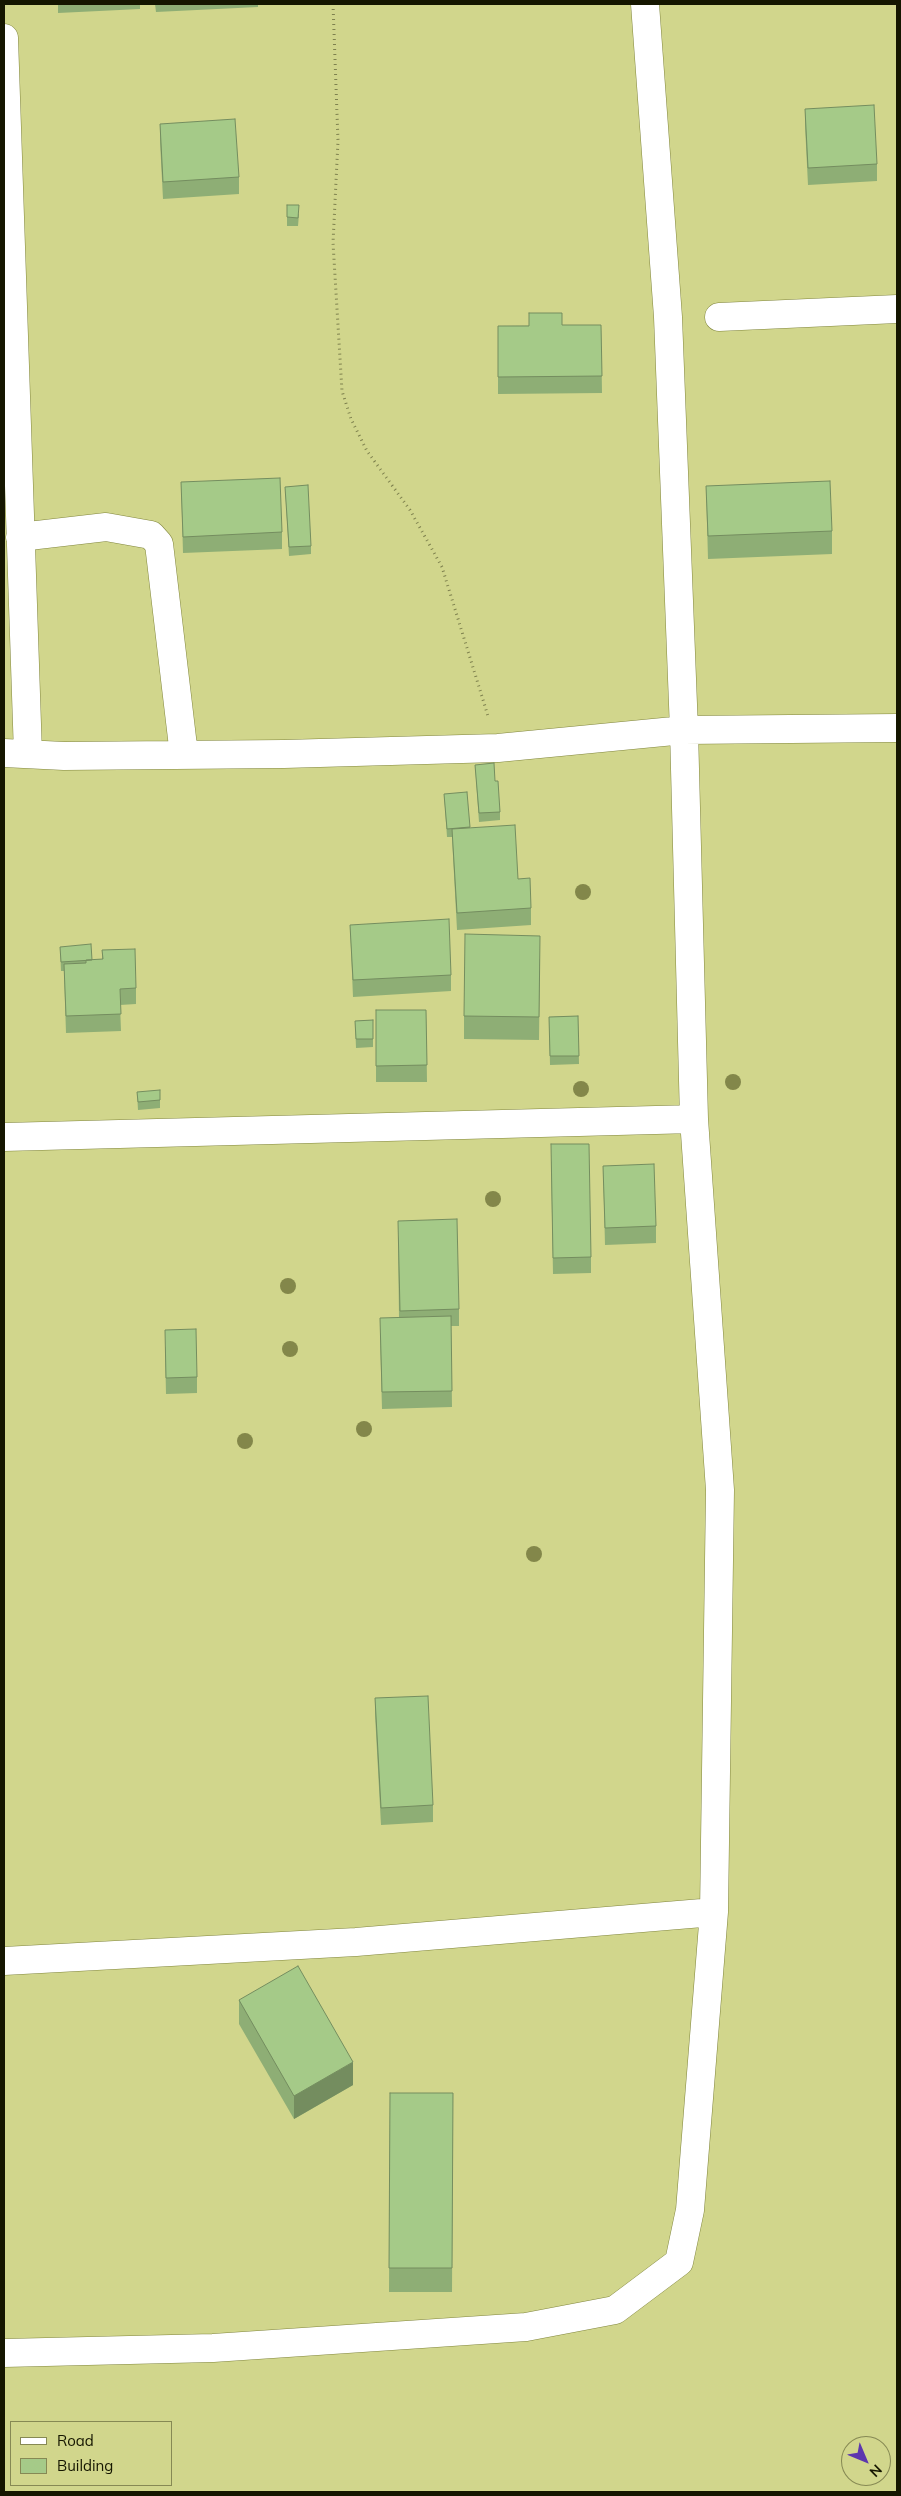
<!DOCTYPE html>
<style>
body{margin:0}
#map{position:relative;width:901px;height:2496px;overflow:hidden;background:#d1d68c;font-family:Mulish,sans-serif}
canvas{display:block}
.frame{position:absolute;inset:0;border:5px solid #151600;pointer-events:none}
.legend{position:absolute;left:10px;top:2421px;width:162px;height:65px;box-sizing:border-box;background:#d1d68c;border:1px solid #868954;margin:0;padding:6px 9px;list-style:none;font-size:15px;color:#151600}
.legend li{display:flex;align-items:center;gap:10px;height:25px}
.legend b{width:25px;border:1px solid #868954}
.north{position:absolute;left:841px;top:2436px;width:50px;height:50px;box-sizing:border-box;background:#d1d68c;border:1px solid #868954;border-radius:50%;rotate:135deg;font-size:14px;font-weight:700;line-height:20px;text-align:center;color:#151600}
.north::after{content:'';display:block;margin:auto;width:18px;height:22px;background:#5c36ae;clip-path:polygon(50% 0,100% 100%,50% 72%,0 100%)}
</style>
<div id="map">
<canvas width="901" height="2496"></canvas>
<div class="frame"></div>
<ul class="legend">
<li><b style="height:6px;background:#fff"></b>Road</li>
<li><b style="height:14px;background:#a5ca88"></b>Building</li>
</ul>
<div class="north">N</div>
</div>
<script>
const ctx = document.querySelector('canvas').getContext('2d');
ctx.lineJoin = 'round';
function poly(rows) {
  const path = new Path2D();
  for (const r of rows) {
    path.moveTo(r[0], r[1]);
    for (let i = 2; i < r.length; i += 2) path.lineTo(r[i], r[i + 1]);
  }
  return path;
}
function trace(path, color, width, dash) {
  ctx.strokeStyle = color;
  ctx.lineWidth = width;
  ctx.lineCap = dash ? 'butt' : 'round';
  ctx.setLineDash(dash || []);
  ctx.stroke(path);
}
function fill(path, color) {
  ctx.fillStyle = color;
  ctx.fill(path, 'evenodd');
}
const minor = poly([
 [4,38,28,754],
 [719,317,897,309],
 [20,537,106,527,151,535,159,544,184,755],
 [4,753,64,756,284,754,498,748,684,730,897,728],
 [4,1137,694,1119],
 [4,1961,356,1942,714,1912],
 [4,2353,213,2348,526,2327,615,2310,679,2262,690,2210,714,1912,720,1490,694,1119,684,730,668,317,645,4]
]);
trace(minor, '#81863d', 29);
trace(poly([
 [333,4,338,141,333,243,342,391,351,419,367,451,410,510,442,567,488,716]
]), '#7e814e', 3, [1, 4]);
trace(minor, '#fff', 28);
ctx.fillStyle = '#83874a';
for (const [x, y] of [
 [583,892],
 [733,1082],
 [581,1089],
 [493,1199],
 [288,1286],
 [290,1349],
 [364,1429],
 [245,1441],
 [534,1554]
]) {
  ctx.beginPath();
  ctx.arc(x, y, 8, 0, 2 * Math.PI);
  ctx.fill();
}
fill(poly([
 [58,4,140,4,140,9,58,13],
 [155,4,258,4,258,7,156,12],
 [805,109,877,164,877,181,808,185,805,125],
 [160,124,239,177,239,194,163,199,160,141],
 [299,214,298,226,287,226,287,217],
 [601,325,602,393,498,394,498,326],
 [181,482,282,532,282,549,183,553],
 [706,486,832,531,832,554,708,559],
 [285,487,311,546,311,554,289,556],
 [475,765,495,781,500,812,500,820,479,822],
 [444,794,470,827,470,828,518,879,531,908,531,925,457,930,452,837,447,837],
 [350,925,451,975,451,991,353,997],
 [60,947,92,960,102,959,102,950,136,988,136,1004,120,1005,121,1031,66,1033,64,971,61,971],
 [540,959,539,1040,464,1039,464,1016],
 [376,1010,426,1010,427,1082,376,1082],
 [578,1016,579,1064,550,1065,549,1017],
 [373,1020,373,1047,356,1048,355,1021],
 [137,1092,160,1100,160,1108,138,1110],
 [551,1160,591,1257,591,1273,553,1274],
 [603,1166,656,1226,656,1243,605,1245],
 [398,1237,459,1309,459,1326,451,1326,452,1407,382,1409,380,1334,399,1317],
 [165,1347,197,1377,197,1393,166,1394],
 [375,1698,433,1805,433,1822,381,1825,375,1714],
 [239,2000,353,2085,294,2119,239,2024],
 [390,2093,453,2093,452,2292,389,2292]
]), '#8eae75');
fill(poly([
 [353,2062,353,2085,294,2119,294,2096]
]), '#748d5f');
const building = poly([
 [874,105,877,164,808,168,805,109,874,105],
 [235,119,239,177,163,182,160,124,235,119],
 [287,205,299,205,298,218,287,217,287,205],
 [529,313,562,313,562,325,601,325,602,376,498,377,498,326,529,326,529,313],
 [280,478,282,532,183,537,181,482,280,478],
 [830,481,832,531,708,536,706,486,830,481],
 [308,485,311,546,289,547,285,487,308,485],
 [494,763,495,781,498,781,500,812,479,813,475,765,494,763],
 [467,792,470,827,447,829,444,794,467,792],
 [515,825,518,879,530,878,531,908,457,913,452,829,515,825],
 [449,919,451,975,353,980,350,925,449,919],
 [465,934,540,936,539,1017,464,1016,465,934],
 [91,944,92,960,61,962,60,947,91,944],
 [135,949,136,988,120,989,121,1014,66,1016,64,964,86,963,86,960,103,959,102,950,135,949],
 [376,1010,426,1010,427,1065,376,1066,376,1010],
 [578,1016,579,1056,550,1056,549,1017,578,1016],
 [373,1020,373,1039,356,1039,355,1021,373,1020],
 [160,1090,160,1100,138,1102,137,1092,160,1090],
 [551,1144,589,1144,591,1257,553,1258,551,1144],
 [654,1164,656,1226,605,1228,603,1166,654,1164],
 [457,1219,459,1309,400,1311,398,1221,457,1219],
 [451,1316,452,1391,382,1392,380,1318,451,1316],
 [196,1329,197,1377,166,1378,165,1330,196,1329],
 [428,1696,433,1805,381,1808,375,1698,428,1696],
 [298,1966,353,2062,294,2096,239,2000,298,1966],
 [390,2093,453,2093,452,2268,389,2268,390,2093]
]);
fill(building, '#a5ca88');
trace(building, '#748d5f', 1);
</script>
